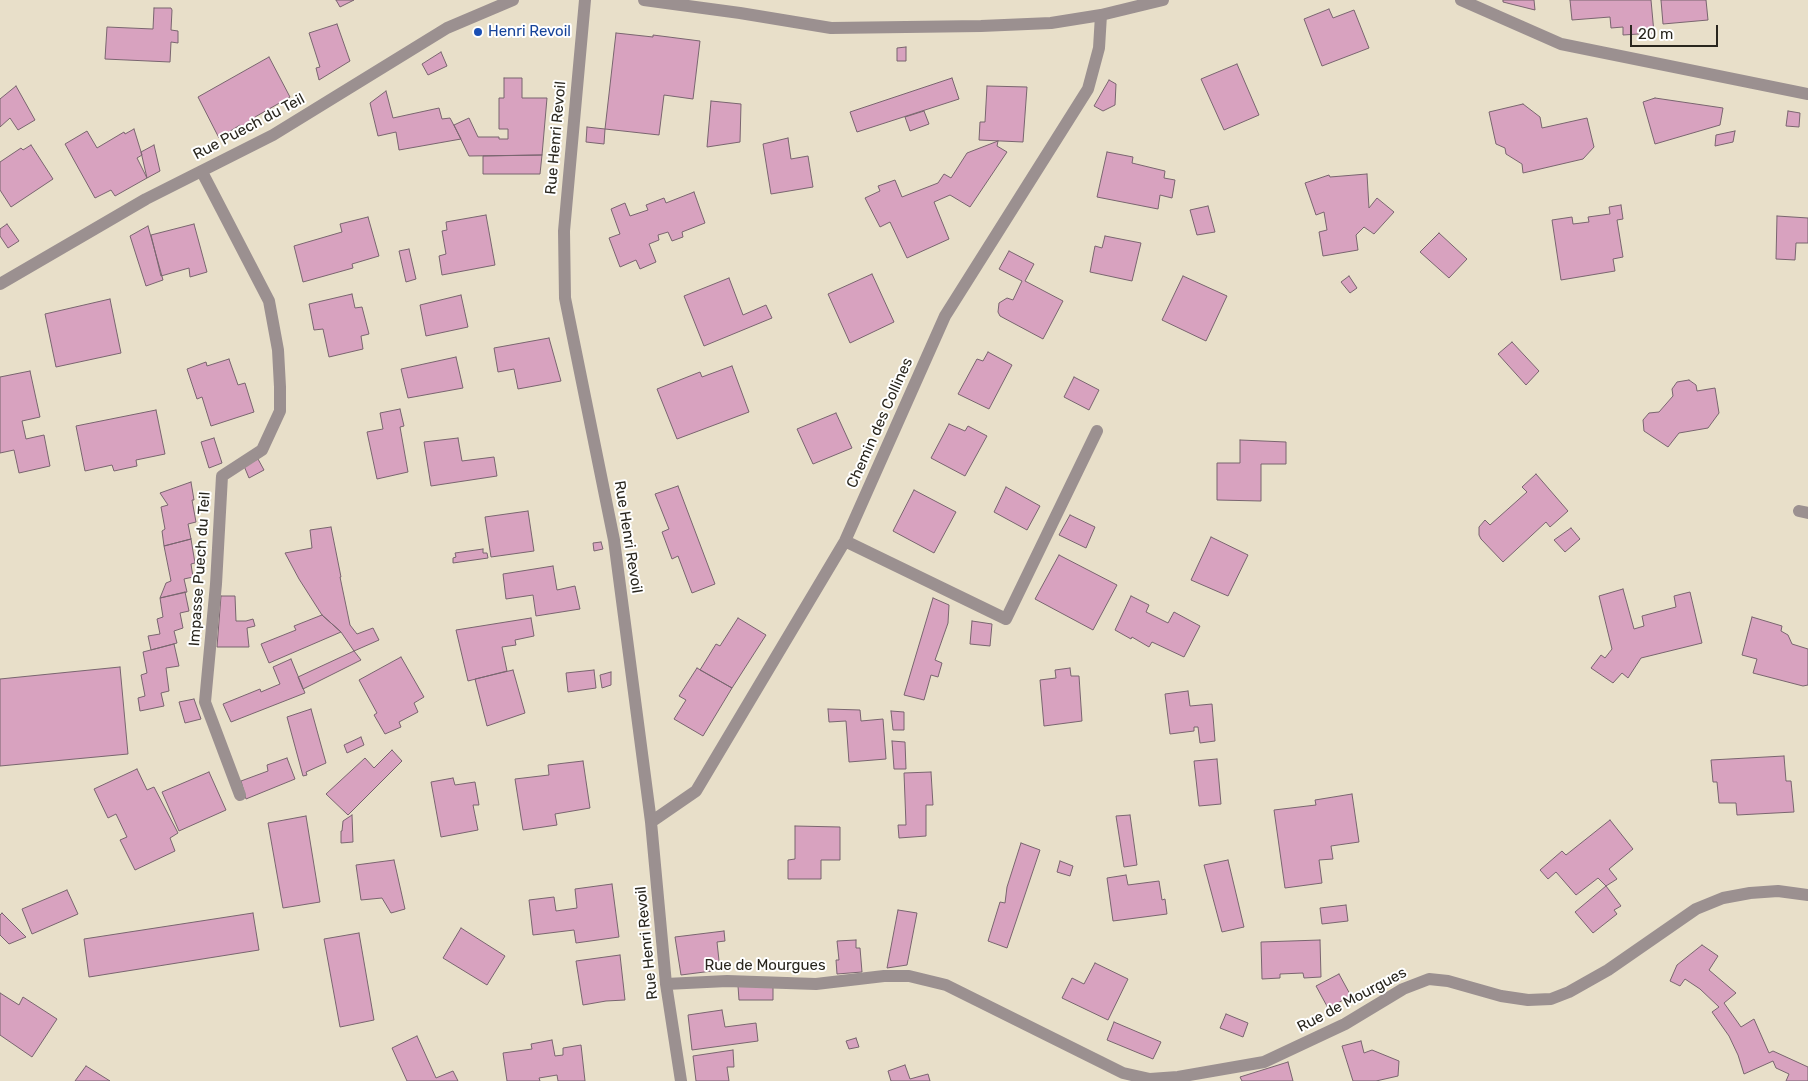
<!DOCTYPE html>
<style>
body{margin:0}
#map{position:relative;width:1808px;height:1081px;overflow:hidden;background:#e8dfc9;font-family:Rubik,sans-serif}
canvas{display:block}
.scale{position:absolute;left:1630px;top:25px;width:88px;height:22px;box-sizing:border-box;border:2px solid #29261e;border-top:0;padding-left:6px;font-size:15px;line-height:18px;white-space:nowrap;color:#29261e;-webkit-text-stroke:4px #fff;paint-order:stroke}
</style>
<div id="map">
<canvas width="1808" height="1081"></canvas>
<div class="scale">20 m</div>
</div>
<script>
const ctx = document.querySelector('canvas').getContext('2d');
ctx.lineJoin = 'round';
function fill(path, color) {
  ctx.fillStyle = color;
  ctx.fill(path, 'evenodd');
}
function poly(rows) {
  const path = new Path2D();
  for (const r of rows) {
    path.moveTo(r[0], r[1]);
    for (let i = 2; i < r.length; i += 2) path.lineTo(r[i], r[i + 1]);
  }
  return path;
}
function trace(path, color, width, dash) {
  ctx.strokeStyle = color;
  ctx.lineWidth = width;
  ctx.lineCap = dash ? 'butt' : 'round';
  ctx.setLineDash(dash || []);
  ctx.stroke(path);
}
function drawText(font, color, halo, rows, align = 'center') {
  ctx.font = font + ' Rubik,sans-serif';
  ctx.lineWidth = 4;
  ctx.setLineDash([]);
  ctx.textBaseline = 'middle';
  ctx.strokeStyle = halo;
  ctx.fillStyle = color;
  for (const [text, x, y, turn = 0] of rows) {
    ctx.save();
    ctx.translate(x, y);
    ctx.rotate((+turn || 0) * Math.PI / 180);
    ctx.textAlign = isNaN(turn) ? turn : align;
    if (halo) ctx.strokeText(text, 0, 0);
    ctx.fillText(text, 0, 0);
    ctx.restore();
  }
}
const building = poly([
 [336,0,354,0,340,7,336,0],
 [1503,0,1534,0,1535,10,1503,2,1503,0],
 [1570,0,1651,0,1654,33,1623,35,1623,27,1611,28,1610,17,1572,20,1570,0],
 [1661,0,1706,0,1708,20,1663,24,1661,0],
 [154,8,171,8,172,10,171,30,178,31,178,43,171,42,170,62,105,59,107,27,153,29,154,8],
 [1329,9,1333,18,1354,10,1369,48,1322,66,1304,19,1329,9],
 [337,24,350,61,319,80,316,68,320,67,309,33,337,24],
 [616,33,653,37,653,35,700,41,693,99,664,95,659,135,605,129,616,33],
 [906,47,906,61,897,61,897,48,906,47],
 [441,52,447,66,428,75,422,64,441,52],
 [269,57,290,97,255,117,257,120,243,128,240,125,219,138,198,97,269,57],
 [1237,64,1259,115,1224,130,1201,79,1237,64],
 [504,78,522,78,522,98,547,98,542,155,469,156,454,125,469,118,478,137,499,137,499,139,508,139,508,129,499,129,499,98,504,98,504,78],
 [952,78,959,99,857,132,850,112,952,78],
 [1109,80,1116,84,1115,105,1103,111,1094,106,1109,80],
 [16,86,35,120,18,130,10,118,0,127,0,99,16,86],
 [987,86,1027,87,1023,142,979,140,980,122,985,122,987,86],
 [386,91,393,118,439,108,442,119,450,118,461,139,399,150,396,132,378,136,370,103,386,91],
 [1655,98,1723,108,1720,125,1655,144,1643,102,1655,98],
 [711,101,741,104,740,142,707,147,711,101],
 [1523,104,1540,117,1542,128,1587,118,1594,147,1583,159,1523,173,1522,164,1506,154,1505,148,1496,144,1489,112,1523,104],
 [924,111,929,124,910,131,905,117,924,111],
 [1788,111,1800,113,1799,127,1786,126,1788,111],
 [587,127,605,129,604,144,586,142,587,127],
 [134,129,142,155,137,158,147,178,115,196,111,190,95,198,65,144,87,131,97,148,124,132,125,134,134,129],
 [1735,131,1733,142,1715,146,1716,135,1735,131],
 [788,138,791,159,808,156,813,187,771,194,763,144,788,138],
 [998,141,997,146,1007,152,970,207,950,195,934,202,949,239,907,258,890,222,880,227,865,198,880,191,878,186,895,180,902,197,938,183,944,174,951,178,967,153,998,141],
 [31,145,53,179,11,207,0,190,0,162,21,148,23,150,31,145],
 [154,145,160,171,147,178,141,152,154,145],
 [1107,152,1133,157,1132,163,1165,171,1164,178,1175,180,1172,198,1160,195,1158,209,1097,197,1107,152],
 [542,155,540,174,483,174,483,156,542,155],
 [1367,174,1369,208,1377,198,1394,212,1374,234,1364,227,1356,235,1358,250,1323,256,1319,232,1327,230,1324,212,1316,215,1305,183,1329,175,1330,177,1367,174],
 [694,192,705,223,682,232,683,237,672,241,668,232,658,235,659,240,649,244,656,262,640,269,636,260,620,267,609,238,620,234,611,209,625,203,630,216,648,210,646,205,664,198,666,203,694,192],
 [1621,205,1623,219,1617,220,1623,257,1613,259,1615,271,1561,280,1552,220,1572,217,1573,224,1589,222,1588,217,1610,214,1609,207,1621,205],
 [1208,206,1215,232,1197,235,1190,210,1208,206],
 [486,215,495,265,442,275,439,256,446,254,442,231,447,230,446,222,486,215],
 [1777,216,1808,218,1808,243,1796,243,1795,260,1776,259,1777,216],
 [368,217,379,256,352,264,353,268,303,282,294,246,342,232,340,224,368,217],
 [7,224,19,241,8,248,0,236,0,229,7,224],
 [194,224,207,272,190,277,189,268,161,276,151,235,194,224],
 [148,226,163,280,146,286,130,236,148,226],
 [1439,233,1467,259,1449,278,1420,252,1439,233],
 [1105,236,1141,243,1132,281,1090,272,1095,246,1102,248,1105,236],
 [409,249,416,279,406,282,399,251,409,249],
 [1009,251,1034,264,1025,281,1063,301,1043,339,1000,316,998,312,999,303,1007,298,1013,300,1022,281,999,269,1009,251],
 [872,274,894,322,850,343,828,294,872,274],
 [1183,276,1227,296,1206,341,1162,320,1183,276],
 [1349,276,1357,288,1350,293,1341,282,1349,276],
 [729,278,743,315,766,305,772,318,704,346,684,296,729,278],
 [352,294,355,308,362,307,369,334,361,336,363,349,329,357,323,329,314,330,309,304,352,294],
 [461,295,468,327,426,336,420,305,461,295],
 [110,299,121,353,56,367,45,314,110,299],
 [549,338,561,381,518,389,514,369,498,372,494,348,549,338],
 [1512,342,1539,371,1526,385,1498,354,1512,342],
 [988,352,1012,365,989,409,958,394,977,359,983,361,988,352],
 [456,357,463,388,408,398,401,369,456,357],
 [229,359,238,385,245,383,254,412,211,426,202,397,197,399,187,369,206,362,207,366,229,359],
 [732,366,749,412,677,439,657,389,700,372,702,377,732,366],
 [30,371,40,417,22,421,26,439,44,435,50,466,19,473,14,450,0,453,0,377,30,371],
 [1074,377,1099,390,1089,410,1064,397,1074,377],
 [1689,380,1696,385,1697,391,1715,388,1719,413,1708,428,1679,433,1668,447,1644,431,1643,420,1649,413,1659,412,1673,396,1672,389,1677,382,1689,380],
 [400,409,404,426,400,427,408,472,377,479,367,432,383,429,380,413,400,409],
 [156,410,165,454,136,460,137,466,114,471,112,465,85,471,76,426,156,410],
 [836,413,852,448,813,464,797,429,836,413],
 [949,424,965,431,968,426,987,436,965,476,931,458,949,424],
 [214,438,222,463,209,468,201,442,214,438],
 [458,438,462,461,494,457,497,476,431,486,424,442,458,438],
 [1240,440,1286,442,1286,464,1261,464,1261,501,1217,500,1217,463,1240,463,1240,440],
 [258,459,264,470,249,478,244,466,258,459],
 [1536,474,1568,511,1550,527,1546,522,1503,562,1481,539,1479,535,1479,527,1485,520,1490,525,1527,492,1522,487,1536,474],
 [191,482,194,500,192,500,196,522,188,524,191,539,164,546,162,531,165,529,161,507,168,505,160,493,191,482],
 [678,486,715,584,692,593,678,556,672,559,662,532,669,529,655,494,678,486],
 [1006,487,1040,506,1027,530,994,512,1006,487],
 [914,490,956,512,934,553,893,531,914,490],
 [528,511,534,551,491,557,485,517,528,511],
 [1070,515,1095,527,1086,548,1059,535,1070,515],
 [331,527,341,577,340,577,350,625,357,634,373,628,379,640,354,651,341,632,322,615,299,579,285,553,312,548,310,530,331,527],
 [1571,528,1580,539,1565,552,1554,540,1571,528],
 [1211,537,1248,555,1228,596,1191,580,1211,537],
 [191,539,195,563,191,564,193,577,184,579,187,592,160,598,166,583,171,581,164,546,191,539],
 [601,542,603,549,594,551,593,543,601,542],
 [483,549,483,553,487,553,488,558,453,563,453,558,456,557,455,553,483,549],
 [1059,555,1117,585,1093,630,1035,599,1059,555],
 [553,566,557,590,575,586,580,609,536,616,533,595,506,599,503,574,553,566],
 [1623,589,1634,629,1644,626,1642,616,1676,607,1674,596,1690,592,1702,643,1641,658,1628,678,1622,673,1613,683,1591,668,1601,655,1605,658,1612,649,1599,596,1623,589],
 [185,592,189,611,180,613,183,628,174,631,177,643,151,650,148,636,160,634,157,619,163,617,160,598,185,592],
 [221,596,235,596,236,621,246,621,253,619,255,626,247,628,249,647,217,647,221,596],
 [1131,596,1149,605,1146,612,1168,623,1174,612,1200,626,1184,657,1152,642,1149,647,1132,637,1131,639,1115,630,1131,596],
 [933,598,949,605,948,623,935,660,942,663,938,677,931,675,924,700,904,695,933,598],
 [322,615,341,632,269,663,261,644,296,630,294,626,322,615],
 [1752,617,1782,626,1781,631,1788,635,1792,644,1808,649,1808,685,1803,686,1753,673,1757,659,1742,655,1752,617],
 [531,618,534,636,515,640,516,645,502,647,507,671,468,681,456,630,531,618],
 [738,618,766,635,732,688,700,670,716,644,720,646,738,618],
 [972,621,992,624,990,646,970,644,972,621],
 [174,644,179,666,166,668,169,691,161,693,164,706,140,711,138,698,145,696,141,675,147,673,143,652,174,644],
 [354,651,361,660,303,689,298,677,354,651],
 [401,657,424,697,414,703,418,712,399,722,401,727,385,734,374,715,377,713,359,680,401,657],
 [291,659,305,693,231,722,223,704,260,689,261,692,280,684,273,667,291,659],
 [120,667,128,754,0,766,0,679,120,667],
 [697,668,732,688,703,736,674,719,686,700,679,696,697,668],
 [1070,668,1071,676,1079,676,1082,721,1044,726,1040,680,1056,678,1055,670,1070,668],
 [513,670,525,713,487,726,475,679,513,670],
 [594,670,596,688,568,692,566,673,594,670],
 [611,672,611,685,602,688,600,675,611,672],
 [1188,691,1190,706,1212,704,1215,741,1200,743,1198,727,1194,727,1194,731,1170,734,1165,694,1188,691],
 [194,699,201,719,185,723,179,702,194,699],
 [311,709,326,763,306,772,307,775,303,776,287,717,311,709],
 [828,709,860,710,861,721,883,719,886,759,849,762,846,721,829,722,828,709],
 [891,711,904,712,904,730,893,730,891,711],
 [361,737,364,745,347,753,344,745,361,737],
 [892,741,905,742,906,769,894,769,892,741],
 [392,750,402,761,348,815,326,794,365,758,374,768,392,750],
 [1784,756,1786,781,1791,781,1794,812,1737,815,1736,803,1719,803,1717,782,1713,782,1711,760,1784,756],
 [287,758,295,779,246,799,241,781,268,771,267,765,287,758],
 [1217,759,1221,804,1199,806,1194,761,1217,759],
 [583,761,590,808,555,814,557,825,523,830,515,779,549,775,548,765,583,761],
 [137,769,147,790,154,787,178,833,170,838,175,851,135,870,120,840,127,837,116,814,108,818,94,789,137,769],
 [209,772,226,810,179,831,162,792,209,772],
 [931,772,933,805,926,805,926,836,899,838,898,825,906,825,904,773,931,772],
 [453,778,455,785,475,782,479,805,473,805,478,830,441,837,431,782,453,778],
 [1352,794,1359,842,1331,846,1333,859,1319,860,1322,883,1285,888,1274,810,1316,805,1315,800,1352,794],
 [352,815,353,842,341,843,341,831,342,831,343,821,352,815],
 [1130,815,1137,865,1124,867,1116,816,1130,815],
 [306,816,320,902,283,908,268,823,306,816],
 [1610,820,1633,849,1609,869,1617,879,1606,886,1598,878,1576,895,1556,872,1548,879,1540,870,1562,851,1566,855,1610,820],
 [795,826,840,827,840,860,821,860,821,879,788,879,788,860,795,859,795,826],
 [1021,843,1040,850,1007,948,988,941,1000,902,1005,903,1007,887,1021,843],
 [394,860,405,909,391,913,382,898,361,900,356,865,394,860],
 [1228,860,1244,927,1222,932,1204,865,1228,860],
 [1060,861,1073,866,1070,876,1057,872,1060,861],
 [1126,875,1128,885,1159,881,1162,900,1165,899,1167,914,1113,921,1107,878,1126,875],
 [612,884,619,937,576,943,574,930,533,935,529,900,554,897,556,911,577,908,575,889,612,884],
 [1606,886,1621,906,1614,910,1617,914,1593,933,1575,912,1606,886],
 [67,890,78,914,32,934,22,909,67,890],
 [1346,905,1348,921,1322,924,1320,908,1346,905],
 [898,910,917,913,907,965,887,968,898,910],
 [2,913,26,937,9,944,0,935,0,915,2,913],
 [253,913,259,950,89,977,84,939,253,913],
 [461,928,505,956,487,985,443,958,461,928],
 [724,931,725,941,717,942,720,970,681,975,675,937,724,931],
 [359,933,374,1020,340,1027,324,939,359,933],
 [856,940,856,948,860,948,862,972,837,974,836,960,839,960,837,941,856,940],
 [1320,940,1321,977,1304,978,1303,973,1280,974,1280,978,1262,979,1261,942,1320,940],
 [1702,945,1718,956,1709,970,1736,993,1724,1003,1741,1027,1754,1019,1769,1053,1773,1051,1808,1067,1808,1081,1786,1081,1789,1074,1776,1068,1773,1061,1744,1074,1738,1055,1729,1036,1712,1012,1719,1007,1700,989,1685,979,1680,986,1670,981,1677,965,1702,945],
 [620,955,625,1000,606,1001,583,1005,576,961,620,955],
 [1095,963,1128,979,1108,1020,1062,998,1072,978,1084,984,1095,963],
 [1339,974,1351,996,1328,1008,1316,986,1339,974],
 [738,986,773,987,773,1000,739,1000,738,986],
 [0,993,19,1005,23,997,57,1019,32,1057,0,1035,0,993],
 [722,1010,725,1027,756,1023,758,1041,692,1050,688,1015,722,1010],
 [1226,1014,1248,1023,1243,1037,1220,1028,1226,1014],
 [1114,1022,1161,1042,1153,1059,1107,1040,1114,1022],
 [417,1036,436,1078,453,1071,458,1081,407,1081,392,1048,417,1036],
 [856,1038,859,1047,849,1049,846,1041,856,1038],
 [552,1040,555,1056,563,1055,563,1048,581,1045,585,1081,558,1081,557,1075,539,1078,540,1081,507,1081,503,1053,532,1049,531,1044,552,1040],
 [1361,1041,1364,1053,1372,1050,1399,1061,1398,1076,1376,1081,1353,1081,1342,1046,1361,1041],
 [733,1050,734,1067,727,1067,729,1081,696,1081,693,1056,733,1050],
 [1288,1062,1293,1081,1242,1081,1240,1077,1288,1062],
 [905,1065,910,1079,928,1074,930,1081,891,1081,888,1071,905,1065],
 [86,1066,110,1081,75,1081,86,1066]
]);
fill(building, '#d8a2bf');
trace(building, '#79656f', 1);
trace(poly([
 [585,0,564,231,565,298,614,540,651,822,666,984,681,1081],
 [644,0,740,13,831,28,981,26,1051,23,1101,15,1163,0],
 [1461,0,1561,44,1808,94],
 [202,172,269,301,278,350,280,387,280,411,262,450,222,476,216,584,205,702,240,795],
 [0,284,146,199,273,135,447,28,513,0],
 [1799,511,1808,513],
 [845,541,1006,619,1097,431],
 [651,822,696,791,845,541,945,316,1088,89,1099,48,1101,15],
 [666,984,727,981,816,984,884,976,909,976,946,985,1123,1073,1150,1079,1178,1077,1264,1062,1345,1024,1403,989,1429,979,1448,981,1501,996,1528,1000,1551,999,1569,992,1608,970,1696,909,1723,898,1750,893,1778,891,1808,895]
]), '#9b9090', 12);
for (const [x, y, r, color] of [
 [478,32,5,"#1a4fb4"]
]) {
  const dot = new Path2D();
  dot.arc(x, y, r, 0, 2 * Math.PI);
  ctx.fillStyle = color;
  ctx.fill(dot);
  trace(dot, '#fff', 2);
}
drawText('15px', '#164399', '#fff', [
 ["Henri Revoil",488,32]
], 'left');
drawText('15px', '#29261e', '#fff', [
 ["Rue Puech du Teil",249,127,-28],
 ["Rue Henri Revoil",556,138,-85],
 ["Chemin des Collines",880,423,-66],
 ["Rue Henri Revoil",628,537,81],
 ["Impasse Puech du Teil",200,569,-86],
 ["Rue Henri Revoil",647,943,-96],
 ["Rue de Mourgues",765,966],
 ["Rue de Mourgues",1352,1000,-28]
]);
</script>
